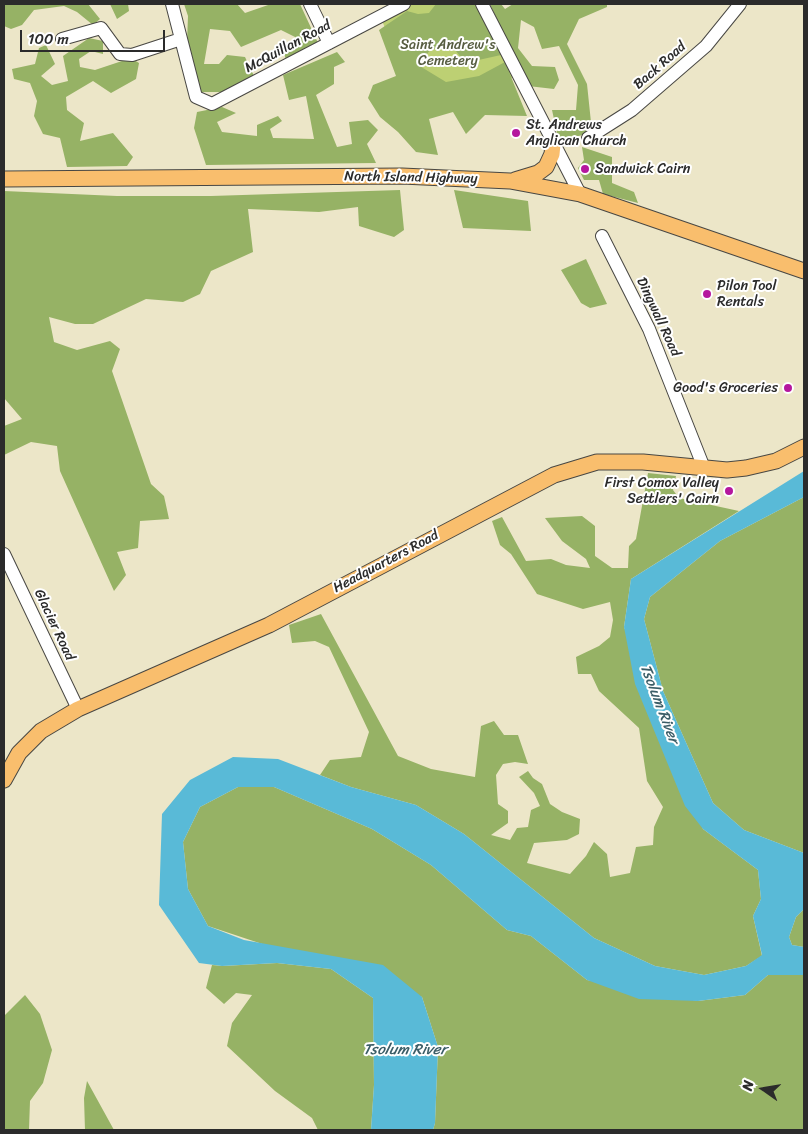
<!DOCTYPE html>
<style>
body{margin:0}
#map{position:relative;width:808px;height:1134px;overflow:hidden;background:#ece6c8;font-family:Sriracha,sans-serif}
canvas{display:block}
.frame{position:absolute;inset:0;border:5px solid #2b2b2b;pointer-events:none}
.north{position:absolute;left:738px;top:1064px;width:50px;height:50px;-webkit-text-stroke:4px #fff;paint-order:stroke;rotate:283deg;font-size:14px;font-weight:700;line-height:20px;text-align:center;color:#2b2b2b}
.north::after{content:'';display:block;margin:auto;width:18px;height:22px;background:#2b2b2b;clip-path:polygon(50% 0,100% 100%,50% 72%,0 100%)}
.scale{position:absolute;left:20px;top:30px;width:145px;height:22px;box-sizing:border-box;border:2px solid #2b2b2b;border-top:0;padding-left:6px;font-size:15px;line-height:18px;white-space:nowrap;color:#2b2b2b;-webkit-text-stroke:4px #fff;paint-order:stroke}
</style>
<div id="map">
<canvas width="808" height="1134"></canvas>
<div class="frame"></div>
<div class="north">N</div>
<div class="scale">100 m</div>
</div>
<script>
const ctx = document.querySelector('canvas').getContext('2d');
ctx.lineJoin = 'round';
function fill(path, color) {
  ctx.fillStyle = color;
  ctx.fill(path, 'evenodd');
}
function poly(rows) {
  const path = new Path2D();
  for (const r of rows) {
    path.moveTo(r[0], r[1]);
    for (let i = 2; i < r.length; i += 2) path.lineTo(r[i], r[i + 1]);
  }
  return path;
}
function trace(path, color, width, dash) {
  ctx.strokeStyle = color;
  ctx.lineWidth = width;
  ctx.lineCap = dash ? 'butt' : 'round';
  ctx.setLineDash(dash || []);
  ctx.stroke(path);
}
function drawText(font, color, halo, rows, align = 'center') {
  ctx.font = font + ' Sriracha,sans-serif';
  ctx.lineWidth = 4;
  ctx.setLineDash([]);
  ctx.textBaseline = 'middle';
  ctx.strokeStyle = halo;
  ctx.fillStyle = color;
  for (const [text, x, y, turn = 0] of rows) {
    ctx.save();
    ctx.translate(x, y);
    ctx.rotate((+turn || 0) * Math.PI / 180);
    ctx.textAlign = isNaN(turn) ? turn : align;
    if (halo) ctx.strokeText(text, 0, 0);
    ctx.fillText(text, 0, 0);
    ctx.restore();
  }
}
fill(poly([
 [404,4,482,4,518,75,424,120,380,16]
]), '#bdd073');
fill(poly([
 [4,4,88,4,100,19,93,25,77,12,64,6,34,10,22,25,11,29,4,26],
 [110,4,128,4,129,11,117,19],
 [184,4,237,4,245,13,271,4,300,4,318,43,286,60,283,50,302,46,295,37,281,30,241,47,230,31,210,29,204,64,219,64,227,55,245,57,254,76,227,92,195,92,187,42,188,16],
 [436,4,476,4,501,55,465,63,453,47,431,49,418,65,446,82,479,76,505,62,527,116,485,115,466,134,453,112,429,119,438,155,416,152,398,132,380,117,368,98,373,85,396,76,379,30,407,11,418,14,429,13],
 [490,4,501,4,505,9,513,4,607,4,607,7,579,19,567,44,587,84,592,132,559,142,552,110,576,110,578,85,559,46,542,49,534,27,521,20,518,48,532,66,555,67,559,80,554,89,528,86],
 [89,38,103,41,103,54,91,51,79,59,80,67,95,70,131,58,139,63,136,79,111,93,93,81,66,97,67,110,84,123,80,141,113,133,133,157,127,166,67,167,60,138,43,134,34,116,37,101,30,83,14,79,12,69,35,64,39,48,46,45,55,64,41,76,52,85,68,81,63,56],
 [337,52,345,62,334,67,334,84,316,95,337,147,352,144,349,122,368,120,378,130,367,144,376,163,206,165,194,128,197,112,222,107,236,113,217,122,222,132,257,136,257,125,278,116,282,121,270,129,273,138,314,139,306,96,289,100,283,75],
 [582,147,612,157,612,183,634,192,638,203,603,194,599,180,584,180,578,168,584,160],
 [400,190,404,230,394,237,359,226,358,207,319,212,248,209,253,252,211,271,200,294,183,302,146,299,93,324,75,324,49,317,54,342,77,350,110,341,120,349,112,371,151,484,164,496,169,519,140,521,138,548,117,552,126,575,114,591,60,471,57,446,31,442,4,455,4,426,22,419,4,398,4,191,117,196,211,196],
 [454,190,528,201,531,231,463,228],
 [586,259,607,304,590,308,581,303,561,270],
 [648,473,676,476,673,490,679,498,739,511,631,579,624,627,703,829,758,870,761,899,753,916,762,956,746,966,704,975,655,966,594,938,464,834,416,805,351,787,320,775,330,760,361,757,369,732,329,647,315,641,292,643,289,625,321,614,398,756,431,769,475,777,481,726,494,721,504,735,518,735,528,764,515,762,503,764,496,775,498,804,508,811,508,823,491,835,510,840,517,828,528,827,531,810,540,806,534,793,519,777,528,771,533,778,542,784,550,804,562,812,580,819,579,834,567,840,534,843,527,863,570,874,586,856,594,842,607,854,610,877,630,873,636,847,653,845,654,827,663,807,647,781,639,728,599,691,591,674,578,674,576,657,599,646,610,637,613,620,610,602,583,609,537,594,511,554,500,545,492,521,502,517,526,561,551,559,566,565,590,568,586,559,562,541,545,518,582,516,595,526,595,556,612,568,628,568,629,546,636,539],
 [804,497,804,853,744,830,713,803,663,691,644,619,650,597,720,541],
 [238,787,274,787,372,829,431,865,507,930,531,936,587,980,698,1001,745,995,768,975,804,975,804,1130,433,1130,435,1123,438,1047,422,997,208,926,188,889,183,842,200,807],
 [804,909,804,947,792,945,789,937,796,917],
 [277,963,331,969,373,998,374,1085,371,1130,318,1130,312,1118,275,1091,227,1046,232,1023,252,995,236,993,224,1004,206,988,212,965,223,966],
 [25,995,40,1014,52,1050,43,1083,30,1101,29,1130,4,1130,4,1016],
 [87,1081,114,1130,85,1130,84,1098]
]), '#96b265');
fill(poly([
 [804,471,804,497,720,541,650,597,644,619,663,691,713,803,744,830,804,853,804,909,796,917,789,937,792,945,804,947,804,975,768,975,745,995,698,1001,639,999,587,980,531,936,507,930,431,865,372,829,274,787,238,787,200,807,183,842,188,889,208,926,244,940,383,965,422,997,438,1047,435,1123,433,1130,371,1130,374,1085,373,998,331,969,277,963,222,966,199,963,159,905,162,814,190,780,233,757,278,759,351,787,416,805,464,834,594,938,655,966,704,975,746,966,762,955,753,916,761,899,758,870,703,829,685,806,635,684,624,627,631,579]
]), '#59bad7');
const minor = poly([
 [172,4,196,97,212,104,404,4],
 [310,4,329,43],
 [482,4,580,194],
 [62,39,101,28,120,54,132,55,181,39],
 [588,138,632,110,706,46,740,4],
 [602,236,649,329,704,468],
 [4,554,78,709]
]);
const major = poly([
 [4,179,402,176,510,181,580,194,804,271],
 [515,180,538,173,546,167,552,154,553,144],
 [4,780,19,753,41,731,78,709,269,625,554,475,597,462,643,462,727,470,746,468,776,461,804,447]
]);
trace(minor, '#484743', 14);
trace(major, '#484743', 17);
trace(minor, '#fff', 12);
trace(major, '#f9be6d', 15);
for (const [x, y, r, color] of [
 [516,133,5,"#b5179e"],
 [585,169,5,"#b5179e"],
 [707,294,5,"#b5179e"],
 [788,388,5,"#b5179e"],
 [729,491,5,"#b5179e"]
]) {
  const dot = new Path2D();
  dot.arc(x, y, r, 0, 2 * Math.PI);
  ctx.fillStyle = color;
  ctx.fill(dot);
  trace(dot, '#fff', 2);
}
drawText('14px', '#575d41', '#fff', [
 ["Saint Andrew's",448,45],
 ["Cemetery",448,61]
]);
drawText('14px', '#2b2b2b', '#fff', [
 ["McQuillan Road",288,47,-28],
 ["Back Road",660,66,-41],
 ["North Island Highway",411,178,1],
 ["Dingwall Road",658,317,65],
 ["Headquarters Road",386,562,-28],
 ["Glacier Road",54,625,65]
]);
drawText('14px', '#2b2b2b', '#fff', [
 ["St. Andrews",526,125],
 ["Anglican Church",526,141],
 ["Sandwick Cairn",595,169],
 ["Pilon Tool",717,286],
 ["Rentals",717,302],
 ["Good's Groceries",778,388,"right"],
 ["First Comox Valley",719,483,"right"],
 ["Settlers' Cairn",719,499,"right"]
], 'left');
drawText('italic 15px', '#3b5d67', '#fff', [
 ["Tsolum River",659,704,69],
 ["Tsolum River",405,1050]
]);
</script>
